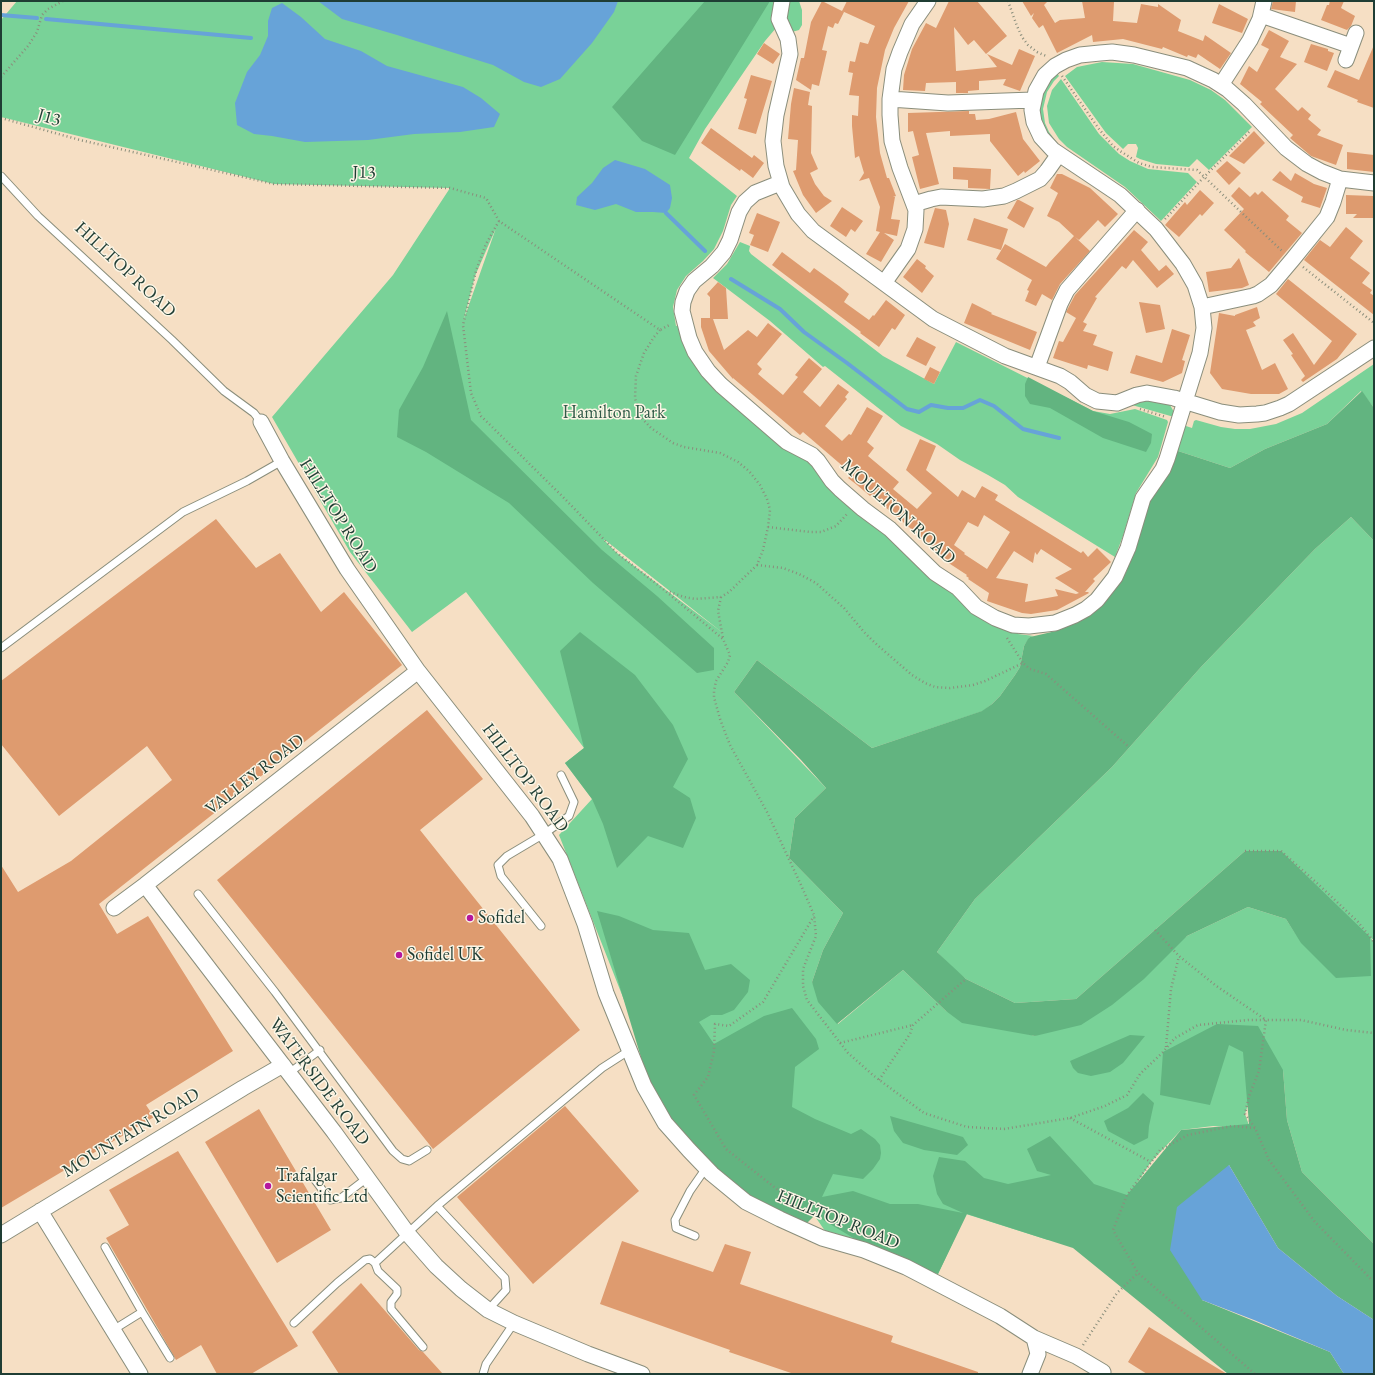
<!DOCTYPE html>
<style>
body{margin:0}
#map{position:relative;width:1375px;height:1375px;overflow:hidden;background:#f6dfc4;font-family:"EB Garamond",serif}
canvas{display:block}
.frame{position:absolute;inset:0;border:2px solid #1f3d34;pointer-events:none}
</style>
<div id="map">
<canvas width="1375" height="1375"></canvas>
<div class="frame"></div>
</div>
<script>
const ctx = document.querySelector('canvas').getContext('2d');
ctx.lineJoin = 'round';
function fill(path, color) {
  ctx.fillStyle = color;
  ctx.fill(path, 'evenodd');
}
function poly(rows) {
  const path = new Path2D();
  for (const r of rows) {
    path.moveTo(r[0], r[1]);
    for (let i = 2; i < r.length; i += 2) path.lineTo(r[i], r[i + 1]);
  }
  return path;
}
function trace(path, color, width, dash) {
  ctx.strokeStyle = color;
  ctx.lineWidth = width;
  ctx.lineCap = dash ? 'butt' : 'round';
  ctx.setLineDash(dash || []);
  ctx.stroke(path);
}
function drawText(font, color, halo, rows, align = 'center') {
  ctx.font = font + ' "EB Garamond",serif';
  ctx.lineWidth = 3;
  ctx.setLineDash([]);
  ctx.textBaseline = 'middle';
  ctx.strokeStyle = halo;
  ctx.fillStyle = color;
  for (const [text, x, y, turn = 0] of rows) {
    ctx.save();
    ctx.translate(x, y);
    ctx.rotate((+turn || 0) * Math.PI / 180);
    ctx.textAlign = isNaN(turn) ? turn : align;
    if (halo) ctx.strokeText(text, 0, 0);
    ctx.fillText(text, 0, 0);
    ctx.restore();
  }
}
fill(poly([
 [17,1,776,1,776,28,765,41,705,129,689,158,737,196,731,205,723,231,714,249,703,261,686,276,677,290,673,307,676,326,679,325,684,342,806,458,824,481,1018,631,1018,634,1034,636,1030,637,1024,646,1020,667,1015,675,1000,696,992,704,983,711,872,748,757,660,734,692,826,788,795,818,789,858,843,913,823,950,812,982,838,1024,903,970,946,1011,1035,1036,1187,936,1248,907,1286,919,1298,938,1245,851,1076,999,1015,1003,966,979,952,968,937,952,975,899,1112,767,1201,667,1315,549,1351,517,1374,541,1374,940,1371,938,1374,943,1374,1244,1302,1172,1287,1120,1283,1070,1259,1071,1245,1114,1250,1128,1213,1126,1181,1130,1151,1162,1125,1201,1048,1240,966,1214,938,1274,832,1241,814,1215,639,1038,559,835,592,799,565,763,584,748,466,592,412,632,350,552,272,417,393,275,450,188,274,184,1,117,1,20],
 [496,228,464,319,475,276],
 [604,540,605,540,723,633,617,553],
 [789,1,799,1,802,10,802,25,799,30,792,32,786,21,787,6],
 [1102,62,1133,64,1190,80,1211,90,1225,100,1252,127,1209,170,1197,159,1189,167,1156,164,1140,159,1136,157,1138,148,1136,144,1128,144,1123,149,1106,133,1065,76,1077,67],
 [1056,72,1059,76,1054,81,1047,92,1043,109,1045,123,1049,132,1058,144,1057,145,1043,127,1039,109,1044,88],
 [1061,79,1099,134,1119,154,1130,161,1148,169,1188,173,1197,182,1161,221,1125,187,1067,147,1059,139,1049,123,1047,106,1052,90],
 [740,242,750,246,749,251,751,254,883,356,934,384,956,342,1093,411,1110,414,1135,409,1167,420,1168,422,1158,457,1136,493,1123,536,1115,557,1018,497,1005,485,988,475,960,460,937,444,901,426,825,366,823,367,770,321,713,278,727,264],
 [1374,364,1374,408,1361,391,1327,424,1265,449,1230,468,1175,450,1183,425,1192,428,1194,421,1196,420,1221,427,1235,429,1250,429,1276,424,1302,413],
 [1146,400,1170,405,1174,412,1174,417,1132,405]
]), '#79d298');
fill(poly([
 [705,1,770,1,675,155,642,141,612,107],
 [447,311,471,420,602,550,657,596,714,648,714,670,697,673,593,583,509,503,426,452,397,437,399,410,423,367],
 [1028,377,1093,411,1129,422,1152,434,1151,443,1146,452,1103,438,1050,408,1030,404,1025,396,1025,384],
 [1362,391,1374,408,1374,541,1351,517,1315,549,1201,667,1112,767,975,899,937,952,966,979,1015,1003,1076,999,1245,851,1281,851,1370,937,1371,976,1336,978,1301,943,1286,919,1248,907,1187,936,1144,979,1112,1005,1081,1025,1035,1036,962,1023,946,1011,903,970,837,1024,818,1002,812,982,823,950,843,913,789,858,795,818,826,788,801,760,734,692,757,660,872,748,982,711,992,704,1000,696,1015,675,1020,667,1024,646,1028,639,1030,637,1056,631,1073,623,1121,582,1126,572,1134,552,1146,507,1175,450,1230,468,1265,449,1327,424],
 [580,632,635,675,673,725,688,759,673,787,690,798,696,818,683,848,648,836,617,868,603,824,592,799,565,763,584,748,560,651],
 [597,911,619,916,653,930,689,933,705,970,731,964,750,980,748,992,734,1010,722,1015,711,1015,699,1022,714,1044,764,1016,792,1008,816,1039,819,1049,795,1067,792,1107,815,1119,851,1134,861,1129,875,1139,880,1145,881,1153,880,1159,873,1169,863,1179,833,1174,822,1197,853,1191,890,1204,918,1204,963,1213,943,1204,937,1194,933,1176,939,1157,965,1161,984,1178,1008,1184,1051,1175,1037,1171,1027,1149,1050,1136,1094,1184,1127,1195,1181,1130,1249,1124,1243,1052,1229,1045,1210,1105,1160,1095,1163,1052,1217,1024,1258,1026,1283,1070,1287,1120,1302,1172,1374,1244,1374,1320,1337,1296,1278,1248,1229,1165,1202,1300,1330,1352,1344,1374,1228,1374,1073,1248,967,1214,938,1274,895,1263,815,1215,801,1229,719,1180,655,1104],
 [1130,1035,1145,1036,1123,1063,1110,1072,1091,1076,1078,1073,1073,1068,1070,1061],
 [1143,1093,1154,1103,1149,1126,1148,1138,1134,1145,1108,1131,1104,1121,1128,1108],
 [890,1116,963,1137,968,1145,957,1155,924,1150,903,1143,894,1131]
]), '#62b480');
fill(poly([
 [318,1,618,1,614,12,592,43,560,79,541,87,524,82,493,65,397,35,342,19],
 [282,3,301,17,325,39,361,51,387,66,463,87,481,98,500,114,494,127,460,132,414,134,368,140,305,142,272,136,254,134,237,125,235,103,247,72,260,55,268,36,268,21,272,8],
 [615,160,645,169,670,185,672,198,670,208,666,213,653,212,636,212,616,204,595,210,576,205,577,197,592,183,603,168],
 [1229,1165,1278,1248,1337,1296,1374,1320,1374,1374,1344,1374,1330,1352,1254,1320,1202,1300,1170,1250,1177,1207]
]), '#67a3d8');
trace(poly([
 [1,15,37,18],
 [46,19,251,38],
 [666,213,705,251],
 [731,279,780,309,804,332,847,363,907,409,919,412,931,405,948,408,963,408,980,400,994,406,1023,429,1059,438]
]), '#67a3d8', 4);
fill(poly([
 [822,1,844,12,838,24,835,23,833,28,828,26,822,50,827,51,819,86,812,84,811,90,796,80,801,58,804,58,811,22],
 [847,1,909,1,894,28,885,50,877,88,876,117,880,153,887,178,889,178,896,196,893,197,895,197,891,219,900,220,897,236,884,233,894,240,881,262,866,254,880,232,876,231,880,207,869,178,859,181,864,173,859,156,855,158,852,126,852,115,858,116,859,96,849,95,853,73,848,72,850,61,855,62,860,42,868,44,875,26,842,11],
 [949,1,977,1,1007,36,986,54,974,40,968,45,954,27,956,71,997,67,987,54,1012,65,1019,49,1035,56,1020,91,1003,85,1006,79,979,81,979,90,968,91,968,93,956,93,956,82,926,83,925,91,903,90,904,75,912,49,926,23,936,28],
 [1022,1,1048,1,1044,5,1055,23,1060,20,1085,18,1082,1,1112,1,1114,2,1113,21,1137,23,1141,4,1158,7,1158,4,1181,20,1178,31,1203,41,1205,35,1231,53,1220,69,1198,54,1196,58,1188,55,1187,57,1163,47,1162,49,1123,39,1093,42,1092,35,1057,53,1043,25,1039,28,1032,18,1034,13,1031,16],
 [1273,1,1296,1,1295,12,1271,9],
 [1330,1,1344,1,1341,8,1355,16,1351,26,1347,30,1321,20,1327,5,1329,5],
 [1219,4,1248,19,1242,33,1212,23],
 [1269,30,1289,41,1280,57,1297,64,1275,89,1298,111,1302,107,1311,115,1308,119,1321,130,1317,135,1343,145,1336,165,1311,156,1290,138,1293,135,1260,104,1262,102,1240,84,1249,66,1257,72,1269,49,1261,45],
 [764,43,780,54,773,64,757,54],
 [1311,44,1328,49,1328,51,1334,53,1327,71,1304,62],
 [1374,45,1374,108,1357,102,1358,100,1327,87,1335,70,1359,80],
 [751,75,772,81,756,134,738,129,747,99,744,98],
 [794,88,810,92,808,105,812,106,811,153,818,169,810,173,815,184,824,196,832,201,816,213,803,195,793,171,796,170,798,140,788,139,791,104],
 [969,111,969,114,975,114,976,120,989,119,1016,112,1023,139,1040,161,1025,173,1024,171,1018,176,990,141,990,134,950,136,950,131,926,133,939,184,920,189,912,157,919,155,913,131,908,132,908,113],
 [711,128,752,158,754,155,764,163,753,178,741,169,740,171,701,143],
 [1254,131,1265,143,1244,164,1229,156],
 [1347,152,1374,155,1374,172,1347,169],
 [1227,161,1241,173,1229,185,1216,171],
 [953,167,991,169,990,189,968,188,968,180,953,179],
 [1280,171,1291,181,1295,173,1314,184,1327,188,1320,208,1301,202,1303,197,1272,180],
 [1057,174,1062,174,1090,188,1118,214,1105,227,1098,220,1079,240,1075,237,1090,251,1060,284,1052,300,1042,294,1036,306,1025,301,1029,291,1027,290,1032,280,996,259,1005,244,1046,267,1049,263,1074,236,1059,222,1047,216,1058,193,1050,188],
 [1239,187,1250,197,1255,192,1258,195,1262,191,1289,216,1286,220,1302,233,1269,272,1245,252,1246,251,1224,230,1244,209,1231,196],
 [1200,190,1214,203,1202,216,1200,214,1179,237,1165,225,1185,202,1187,205],
 [1346,195,1373,196,1373,218,1353,218,1357,214,1346,214],
 [1017,200,1019,200,1034,208,1024,228,1007,218],
 [842,207,863,221,855,232,851,229,846,237,830,226],
 [935,208,946,210,949,224,944,248,924,243],
 [757,213,780,222,768,252,750,245,754,235,749,233],
 [974,218,1008,229,1001,250,967,240],
 [1346,227,1363,241,1350,258,1370,273,1362,283,1372,290,1370,293,1374,296,1374,315,1304,260,1320,240,1330,247],
 [1134,230,1148,242,1141,250,1159,271,1166,265,1174,274,1157,288,1133,260,1126,269,1122,266,1095,297,1097,298,1083,322,1087,324,1083,331,1097,335,1093,345,1113,352,1108,371,1088,365,1087,369,1053,358,1059,341,1063,342,1076,318,1066,312,1075,295],
 [782,252,810,273,814,268,839,286,849,294,844,302,869,320,873,315,874,316,886,300,905,315,895,330,892,328,879,347,860,333,861,332,772,265],
 [1239,258,1249,285,1242,288,1209,292,1206,272,1231,268],
 [917,259,926,266,925,268,934,276,922,293,903,277],
 [1288,279,1357,334,1337,359,1303,382,1301,380,1305,376,1291,355,1293,354,1283,340,1293,333,1314,365,1332,341,1276,294],
 [718,282,726,288,728,319,713,319,724,350,748,330,757,337,768,323,782,334,757,364,762,369,758,374,783,395,798,377,795,375,809,358,822,369,803,392,820,407,838,384,849,392,845,397,847,399,825,426,842,441,849,434,851,435,867,407,883,416,867,442,874,448,868,456,899,482,893,489,917,509,932,493,906,470,920,439,936,446,926,470,958,497,962,490,975,498,982,486,998,495,995,500,1081,553,1083,551,1088,557,1097,548,1111,562,1093,579,1095,581,1085,592,1088,592,1089,593,1057,610,1031,614,1022,613,987,601,989,593,968,579,969,578,966,576,967,575,944,560,916,533,871,495,870,496,857,485,848,478,852,474,803,432,800,435,733,378,733,379,709,351,701,327,701,318,710,318,710,297,707,294],
 [984,515,1010,532,987,569,964,554,965,553,954,545,968,522,978,527],
 [1041,549,1072,569,1055,578,1079,593,1076,594,1055,589,1058,596,1025,602,1028,584,996,578,1014,551,1033,563,1035,552,1037,555],
 [1139,302,1160,305,1165,329,1146,333],
 [972,303,992,313,991,314,1037,332,1030,350,964,323],
 [1257,307,1260,318,1253,322,1256,326,1246,330,1262,370,1275,363,1288,389,1279,394,1251,394,1222,389,1210,373,1219,313,1235,316,1235,315],
 [1172,329,1190,335,1182,360,1185,361,1182,373,1163,382,1130,373,1136,355,1162,363],
 [917,337,936,347,926,366,906,356],
 [930,367,940,372,934,384,924,379],
 [216,519,256,568,280,553,321,612,344,592,402,665,99,904,117,934,148,916,233,1051,146,1105,154,1117,1,1208,1,865,18,892,71,861,172,780,147,746,59,816,1,744,1,681],
 [427,710,483,779,420,830,580,1030,433,1149,217,880],
 [565,1106,639,1191,533,1284,457,1197],
 [259,1109,331,1230,277,1263,205,1142],
 [178,1151,298,1346,251,1374,217,1374,201,1345,176,1360,106,1238,129,1225,109,1190],
 [622,1241,713,1272,725,1244,751,1252,740,1284,893,1336,891,1342,978,1372,978,1374,794,1374,729,1352,730,1350,600,1304],
 [361,1283,419,1350,423,1352,443,1374,339,1374,312,1332],
 [1149,1327,1227,1374,1147,1374,1128,1362]
]), '#de9b6f');
const lane = poly([
 [1,176,38,216,172,340,224,391,254,413,261,422],
 [1,648,183,512,247,481,282,461],
 [198,894,275,992,393,1151,402,1159,409,1161,427,1150],
 [541,926,501,876,498,865,507,856,544,834,569,816,574,802,561,775],
 [289,1073,320,1050],
 [315,1180,330,1200,341,1198,367,1178],
 [437,1206,505,1278,506,1290,488,1310],
 [695,1236,676,1228,675,1220,690,1191,706,1168],
 [105,1247,142,1312],
 [375,1263,437,1206,602,1068,630,1050],
 [294,1323,337,1283,365,1260,370,1259,375,1263,378,1271,397,1289,397,1294,391,1302,391,1309,423,1347],
 [113,1330,142,1312,170,1358],
 [483,1374,486,1364,514,1323]
]);
const street = poly([
 [782,1,779,19,788,39,790,54,776,115,773,141,776,166,782,187,798,214,813,231,933,319,1005,356,1060,376,1070,382,1085,395,1097,401,1117,403,1137,395,1147,393,1174,398,1220,412,1239,415,1257,414,1265,413,1280,408,1289,404,1374,348],
 [1261,15,1351,46],
 [1346,60,1356,33],
 [1221,85,1250,40,1260,19,1264,1],
 [890,99,948,103,1033,100],
 [780,183,755,193,745,202,739,212,730,240,724,252,712,266,694,281,687,291,683,302,682,311,689,338,695,352,708,371,721,385,787,442,812,455,818,461,832,481,840,489,863,509,890,529,935,573,958,588,976,607,995,618,1013,625,1029,626,1055,623,1075,615,1086,609,1097,600,1115,577,1128,548,1143,498,1163,469,1167,459,1200,353,1204,328,1202,307,1195,285,1183,264,1156,229,1120,195,1053,150,1041,137,1034,122,1032,110,1036,91,1045,75,1055,66,1066,60,1080,55,1100,53,1112,52,1134,55,1187,68,1213,80,1227,89,1244,104,1286,148,1307,164,1322,172,1340,179,1374,183],
 [914,204,931,199,941,197,983,199,1004,196,1016,191,1040,179,1047,171,1059,154],
 [884,283,908,249,915,229,916,210,900,168,892,141,890,115,890,99,894,69,900,52,912,24,928,1],
 [1202,307,1253,296,1258,294,1271,285,1293,259,1327,217,1333,202,1340,179],
 [1037,367,1060,304,1067,290,1137,210],
 [261,422,282,461,347,569,418,671,532,816,560,859,585,924,606,993,644,1086,665,1123,689,1150,712,1174,746,1202,780,1219,822,1238,864,1250,906,1267,1000,1316,1034,1338,1076,1356,1103,1372],
 [145,885,334,1132,408,1234,436,1266,461,1289,488,1310,514,1323,588,1354,642,1374],
 [114,908,145,885,418,671],
 [40,1211,140,1374],
 [1,1235,243,1088,283,1065],
 [1030,1374,1038,1354,1034,1338]
]);
trace(lane, '#8a8e7c', 9);
trace(street, '#8a8e7c', 17);
trace(poly([
 [1008,1,1017,26,1022,37,1028,45,1037,52,1046,56],
 [1062,76,1099,129,1113,146,1120,151,1139,163,1152,167,1197,170,1282,251],
 [1,77,28,46,37,32,42,15,48,9,63,1],
 [1,118,80,140,274,184,450,188,486,198,499,221,660,330,671,324],
 [1165,219,1204,177,1250,131],
 [499,221,486,244,476,271,463,325,471,393,481,416,565,499,617,553,663,589,723,639,730,655,728,662,716,681,714,691,714,697,720,719,730,745,767,812,801,885,814,915,816,936,803,969,803,986,807,1000,848,1053,874,1076,924,1113,967,1127,1004,1129,1070,1118,1105,1106,1127,1095,1140,1074,1163,1052,1175,1038,1198,1025,1248,1020,1301,1020,1346,1030,1374,1033],
 [1303,267,1374,323],
 [660,330,654,337,644,353,636,376,635,398,640,416,651,428,673,443,684,447,720,453,738,462,749,471,760,485,767,499,770,510,768,527,763,550,757,565,729,592,721,597,695,599,684,597,667,591],
 [1140,409,1166,417],
 [768,527,810,532,821,532,836,526,847,514],
 [757,565,783,568,799,574,816,583,844,608,864,632,875,643,912,675,925,683,935,687,950,688,973,685,985,681,1023,663,1030,669,1046,674,1129,747],
 [721,597,718,611,723,638],
 [1007,638,1023,663],
 [1245,851,1281,851,1318,884,1358,922,1374,942],
 [1155,930,1179,956,1215,985,1266,1020,1259,1071,1249,1096,1245,1114,1255,1128,1269,1160,1315,1222,1371,1279,1374,1280],
 [840,1043,913,1025],
 [1166,1047,1171,989,1179,956],
 [879,1080,910,1034,913,1025,966,979],
 [1070,1118,1151,1162],
 [1255,1128,1232,1126,1188,1135,1160,1150,1127,1195,1113,1230,1138,1273,1255,1374],
 [800,1212,788,1198,726,1149,694,1095,708,1077,714,1051,715,1024,729,1026,763,1002,814,916],
 [1083,1345,1117,1293,1138,1273]
]), '#8a8e7c', 2.5, [1, 3]);
trace(lane, '#fff', 7);
trace(street, '#fff', 15);
for (const [x, y, r, color] of [
 [470,918,4,"#b5179e"],
 [399,955,4,"#b5179e"],
 [268,1186,4,"#b5179e"]
]) {
  const dot = new Path2D();
  dot.arc(x, y, r, 0, 2 * Math.PI);
  ctx.fillStyle = color;
  ctx.fill(dot);
  trace(dot, '#fcf5e5', 1.5);
}
drawText('18px', '#1f3d34', '#fcf5e5', [
 ["J13",49,118,16],
 ["J13",364,173,1],
 ["HILLTOP ROAD",125,270,43],
 ["MOULTON ROAD",898,512,42],
 ["HILLTOP ROAD",338,516,58],
 ["VALLEY ROAD",255,775,-38],
 ["HILLTOP ROAD",525,778,53],
 ["WATERSIDE ROAD",319,1082,53],
 ["MOUNTAIN ROAD",131,1133,-31],
 ["HILLTOP ROAD",838,1220,22]
]);
drawText('18px', '#315b48', '#fcf5e5', [
 ["Hamilton Park",614,413]
]);
drawText('18px', '#1f3d34', '#fcf5e5', [
 ["Sofidel",478,918],
 ["Sofidel UK",407,955],
 ["Trafalgar",276,1176],
 ["Scientific Ltd",276,1197]
], 'left');
</script>
